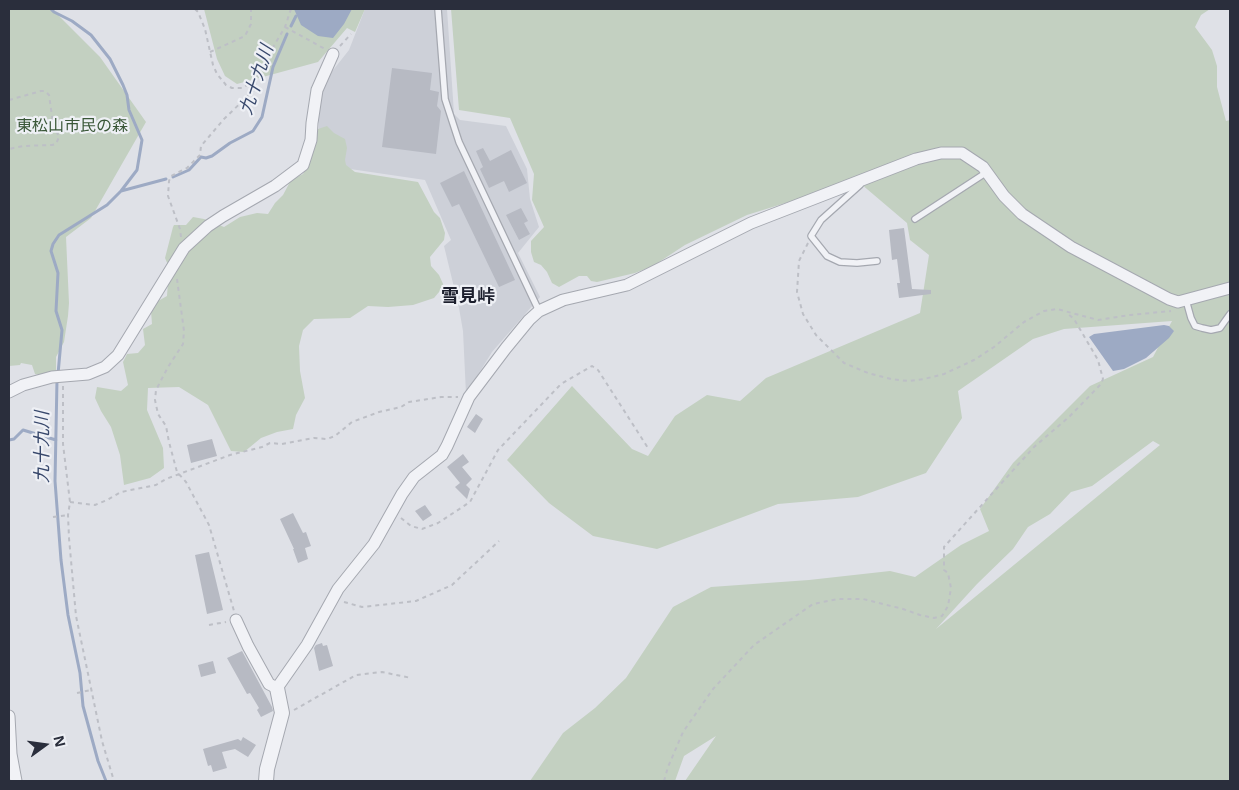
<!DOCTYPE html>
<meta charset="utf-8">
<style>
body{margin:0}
#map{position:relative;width:1239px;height:790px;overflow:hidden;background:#dfe1e7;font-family:"Open Sans",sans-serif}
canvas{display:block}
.frame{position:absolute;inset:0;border:10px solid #2a2e3c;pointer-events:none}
.north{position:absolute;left:20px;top:720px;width:50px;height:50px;-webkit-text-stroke:4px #eef0f5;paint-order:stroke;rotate:76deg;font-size:14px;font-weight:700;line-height:20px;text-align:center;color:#2a2e3c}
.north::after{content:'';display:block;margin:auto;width:18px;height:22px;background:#2a2e3c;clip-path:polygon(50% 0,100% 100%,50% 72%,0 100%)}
</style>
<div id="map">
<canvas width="1239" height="790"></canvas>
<div class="frame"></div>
<div class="north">N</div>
</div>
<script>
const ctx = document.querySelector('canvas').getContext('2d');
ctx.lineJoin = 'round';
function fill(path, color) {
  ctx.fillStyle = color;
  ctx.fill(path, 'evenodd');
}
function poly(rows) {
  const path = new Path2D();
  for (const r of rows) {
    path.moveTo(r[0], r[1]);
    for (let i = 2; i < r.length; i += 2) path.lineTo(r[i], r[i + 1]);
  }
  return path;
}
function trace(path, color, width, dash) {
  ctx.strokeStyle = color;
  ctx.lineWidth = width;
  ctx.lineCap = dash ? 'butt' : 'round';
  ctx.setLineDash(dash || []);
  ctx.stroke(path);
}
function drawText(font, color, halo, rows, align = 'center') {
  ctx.font = font + ' "Open Sans","Noto Sans JP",sans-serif';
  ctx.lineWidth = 4.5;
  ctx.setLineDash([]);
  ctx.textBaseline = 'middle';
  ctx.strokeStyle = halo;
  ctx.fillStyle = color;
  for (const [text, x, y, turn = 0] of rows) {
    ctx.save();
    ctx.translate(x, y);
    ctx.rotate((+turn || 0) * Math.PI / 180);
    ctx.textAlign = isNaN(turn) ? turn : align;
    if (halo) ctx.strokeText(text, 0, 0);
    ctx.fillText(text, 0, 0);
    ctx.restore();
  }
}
fill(poly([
 [365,9,447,9,454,114,460,120,506,126,527,169,530,199,539,227,518,253,540,297,492,352,466,394,463,331,459,308,444,246,451,240,425,180,323,165,319,142,319,88,349,50]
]), '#cdd0d8');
fill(poly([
 [9,9,52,9,100,57,146,122,91,218,66,237,69,303,68,316,64,342,56,357,56,373,43,376,35,374,32,365,21,363,20,365,9,366],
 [204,9,365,9,355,32,347,28,318,62,237,84,225,76,217,59],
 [451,9,1210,9,1201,15,1195,27,1212,50,1217,66,1217,87,1222,106,1226,121,1230,120,1230,781,685,781,716,736,684,756,675,781,530,781,563,733,595,708,626,678,673,607,711,587,809,580,890,571,915,577,961,545,989,531,980,509,1013,463,1090,386,1153,357,1172,321,1064,329,1033,339,958,391,962,418,926,473,858,497,778,504,657,549,593,536,549,503,507,460,572,386,632,449,648,456,675,416,707,395,740,401,766,378,920,313,929,255,910,240,907,223,854,178,795,200,747,215,685,245,653,266,635,273,597,282,591,281,587,276,579,276,559,287,552,283,547,272,541,265,534,262,531,252,531,241,544,227,532,200,534,174,510,118,459,110],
 [1153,441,1160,445,936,629,977,584,1013,549,1028,527,1050,514,1071,492,1092,486],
 [327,126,334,133,345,139,347,148,345,160,346,165,355,172,418,182,434,212,440,218,445,233,444,240,430,257,431,266,439,275,444,286,434,298,413,305,388,307,368,306,350,318,314,319,303,330,299,346,300,371,305,398,296,415,293,429,277,432,261,438,244,452,231,451,208,405,179,387,148,388,147,410,163,448,164,468,150,478,124,485,120,455,111,427,101,411,95,398,97,387,121,391,128,385,123,362,127,354,138,353,145,345,143,329,152,324,151,311,158,301,167,296,169,267,165,258,173,227,174,225,186,225,193,217,204,219,224,227,240,217,257,213,268,214,275,203,283,195,291,180,303,174,311,159,315,130]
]), '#c3d0c1');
fill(poly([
 [294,9,352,9,344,24,333,38,318,36,301,25],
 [1164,325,1169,326,1174,331,1169,338,1146,358,1124,369,1113,371,1089,337,1094,334]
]), '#9daac4');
trace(poly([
 [51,9,54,12,72,21,91,35,110,59,123,85,127,95,129,110,142,140,137,170,121,191],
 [291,26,296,16],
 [173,177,189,170,201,157,206,158,212,156,230,143,253,131,262,117,273,67,287,34],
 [58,374,62,330,56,311,58,273,51,251,53,244,59,235,107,205,121,191,166,179],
 [57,380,55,481,61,560,68,615,80,673,83,706,98,761,106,781],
 [9,440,14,439,23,430,56,440]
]), '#9daac4', 3);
fill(poly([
 [392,68,432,73,430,90,439,92,437,106,441,111,436,154,382,147],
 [483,148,490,161,511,150,527,183,509,192,504,181,489,188,480,169,483,167,476,151],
 [464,171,515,280,499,287,459,204,452,207,440,183],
 [521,208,528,221,524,223,530,234,519,240,506,215],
 [904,228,912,289,931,290,931,294,899,298,897,283,900,283,897,259,892,260,889,230],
 [476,414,483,419,475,433,467,427],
 [212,439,217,456,191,463,187,445],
 [463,454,469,462,462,467,472,479,466,485,470,489,467,499,455,487,460,483,447,467],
 [425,505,432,515,423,521,415,511],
 [293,513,303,533,306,532,311,546,305,548,308,559,298,563,293,549,294,549,280,519],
 [209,552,223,610,207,614,195,555],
 [322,643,323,646,327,645,333,666,319,671,314,648,316,645],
 [242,651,272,707,273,711,261,717,257,710,259,708,250,693,247,694,227,658],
 [213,661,216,673,201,677,198,665],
 [243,737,256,745,248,757,235,749,222,752,227,768,213,772,211,765,208,766,203,749,238,739,241,741]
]), '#b7bac3');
const service = poly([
 [438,9,445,99,459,142,539,311],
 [860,185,821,220,811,236,827,256,840,262,857,263,877,261],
 [915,219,987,172],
 [1186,300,1191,318,1195,326,1202,328,1211,330,1220,328,1230,314]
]);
const minor = poly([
 [9,392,23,385,52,377,88,374,105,367,118,355,184,248,208,226,223,216,275,186,303,165,311,140,312,123,317,90,333,54],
 [236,620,248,646,269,684,277,688,307,645,338,589,374,544,402,494,414,477,442,455,447,446,469,397,506,348,529,320,539,311,563,300,627,285,751,223,916,159,941,153,962,153,983,167,1004,196,1022,214,1071,247,1169,299,1178,302,1230,288],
 [9,716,11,754,16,781]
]);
const tertiary = poly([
 [266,781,267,769,282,713,277,688]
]);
trace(service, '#a5a8b0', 8);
trace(minor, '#a5a8b0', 13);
trace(tertiary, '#a5a8b0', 16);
trace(poly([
 [195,9,198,12,205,29,213,65,217,74,226,85,232,88,242,88,256,80,269,54,285,27,291,9],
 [285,27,325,49],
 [340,46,351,34],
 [210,52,245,36,251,24,251,9],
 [9,100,41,91,45,91,49,95,53,123,59,137,56,144,52,145,23,146,9,149],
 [181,237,180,229,168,196,169,181,171,176,187,168,200,155,201,146,224,119,254,90,256,80],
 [808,243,799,261,797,292,803,314,816,335,844,363,868,373,891,379,908,381,924,379,944,374,974,360,994,347,1024,322,1044,311,1057,309,1098,320,1130,315,1171,311],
 [177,279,184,331,183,344,168,367,156,390,155,400,158,414,166,426,169,442,177,472,186,482,209,525,234,611],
 [63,386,63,444,70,502,68,515,69,538,76,616,102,741,114,781],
 [70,502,95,505,107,500,121,492,156,485,166,479,230,455,262,447,270,443,282,444,314,438,327,439,335,436,352,422,379,412,401,407,409,402,441,397,458,397],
 [53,517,68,515],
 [401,518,411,526,422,529,438,523,470,502,498,450,561,384,592,366,598,370,648,448],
 [344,602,362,607,416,601,452,585,499,541],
 [209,625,226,622],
 [77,693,91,690],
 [294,710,356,675,382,672,411,678],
 [664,781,668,767,683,732,713,689,754,645,813,604,838,599,863,599,903,609,920,615,934,618,942,616,948,606,951,588,948,573,944,570,944,547,1034,447,1069,417,1101,384,1103,379,1098,360,1074,319,1067,313]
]), '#bdbfc6', 2, [4, 4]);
trace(service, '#f1f2f6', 5.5);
trace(minor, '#f1f2f6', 11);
trace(tertiary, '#f1f2f6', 14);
drawText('16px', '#3a5738', '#eef0f5', [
 ["東松山市民の森",72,126]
]);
drawText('italic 18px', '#38486c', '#eef0f5', [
 ["九十九川",257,80,-72],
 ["九十九川",43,447,-90]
]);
drawText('bold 18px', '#1c1f2d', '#eef0f5', [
 ["雪見峠",468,297]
]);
</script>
